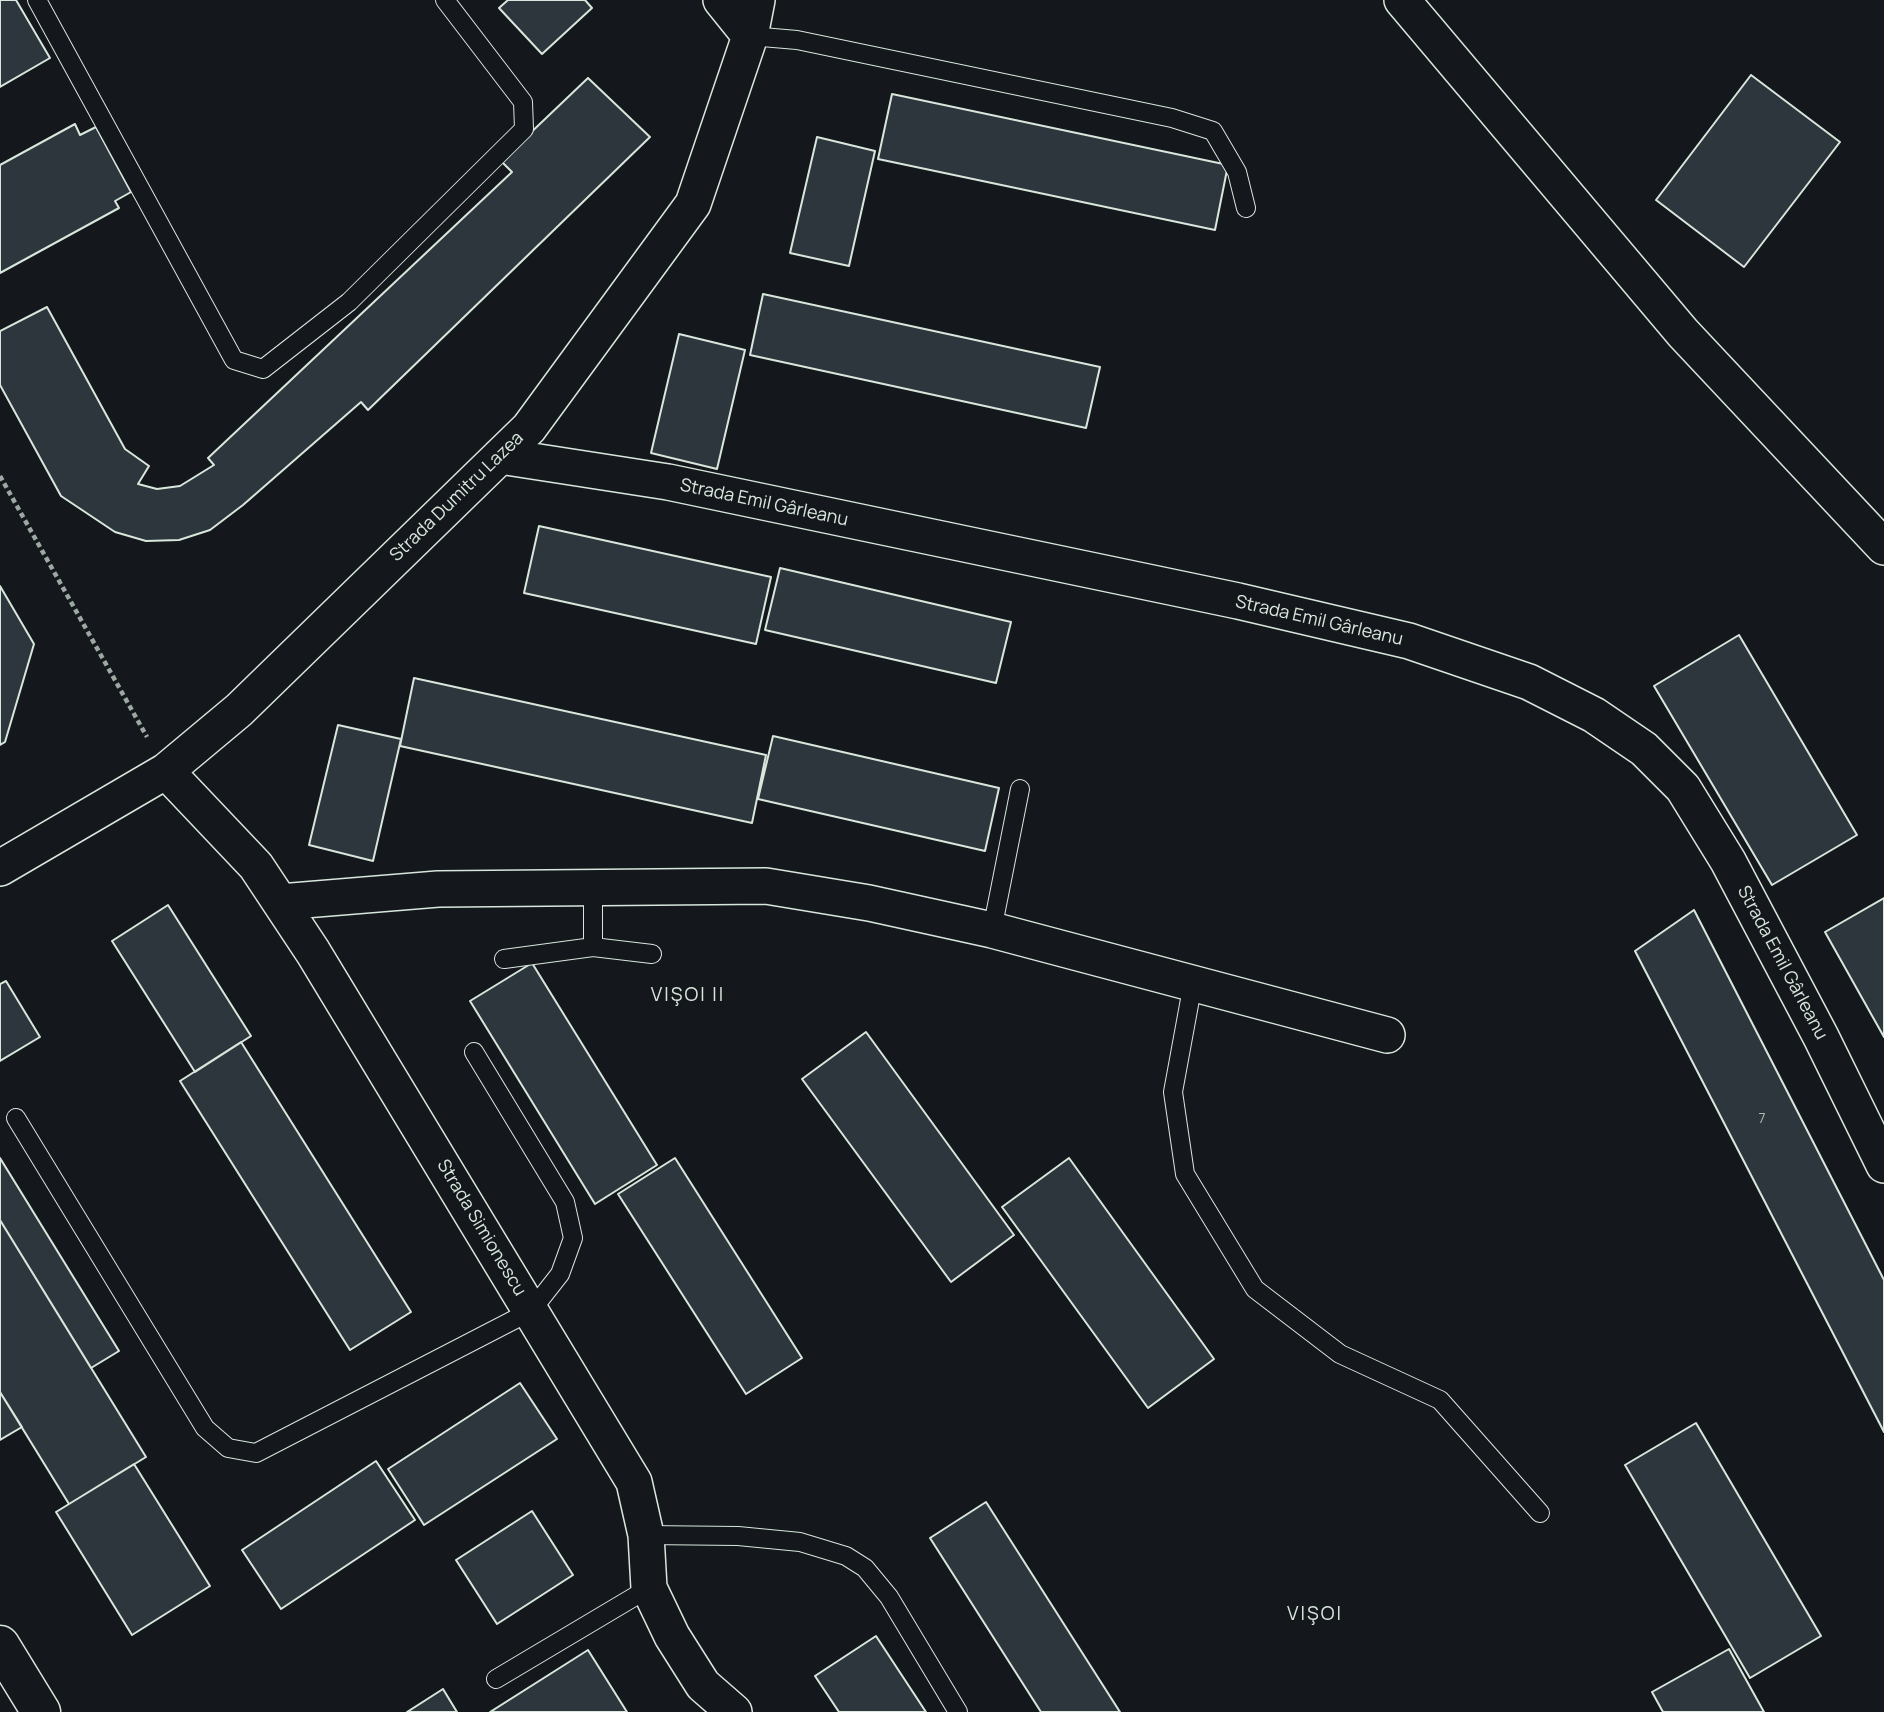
<!DOCTYPE html>
<meta charset="utf-8">
<style>
body{margin:0}
canvas{display:block;background:#14181c}
</style>
<canvas width="1884" height="1712"></canvas>
<script>
const ctx = document.querySelector('canvas').getContext('2d');
ctx.lineJoin = 'round';
function fill(path, color) {
  ctx.fillStyle = color;
  ctx.fill(path, 'evenodd');
}
function poly(rows) {
  const path = new Path2D();
  for (const r of rows) {
    path.moveTo(r[0], r[1]);
    for (let i = 2; i < r.length; i += 2) path.lineTo(r[i], r[i + 1]);
  }
  return path;
}
function trace(path, color, width, dash) {
  ctx.strokeStyle = color;
  ctx.lineWidth = width;
  ctx.lineCap = dash ? 'butt' : 'round';
  ctx.setLineDash(dash || []);
  ctx.stroke(path);
}
function drawText(font, color, halo, rows, align = 'center') {
  ctx.font = font + ' Manrope,sans-serif';
  ctx.lineWidth = 5;
  ctx.setLineDash([]);
  ctx.textBaseline = 'middle';
  ctx.strokeStyle = halo;
  ctx.fillStyle = color;
  for (const [text, x, y, turn = 0] of rows) {
    ctx.save();
    ctx.translate(x, y);
    ctx.rotate((+turn || 0) * Math.PI / 180);
    ctx.textAlign = isNaN(turn) ? turn : align;
    if (halo) ctx.strokeText(text, 0, 0);
    ctx.fillText(text, 0, 0);
    ctx.restore();
  }
}
const building = poly([
 [0,0,16,0,50,58,0,87,0,0],
 [508,0,585,0,592,8,542,54,499,8,508,0],
 [1751,75,1840,142,1744,267,1656,200,1751,75],
 [588,78,650,137,368,410,361,402,243,505,210,530,179,540,146,541,115,532,61,496,0,385,0,331,47,307,125,449,149,466,138,484,157,489,180,486,214,465,208,458,512,172,501,161,588,78],
 [892,94,1228,165,1215,230,878,159,892,94],
 [75,124,80,135,96,127,131,192,115,201,119,208,0,273,0,165,75,124],
 [817,137,875,151,849,266,790,253,817,137],
 [763,294,1100,367,1086,428,750,355,763,294],
 [679,334,745,350,717,469,651,453,679,334],
 [539,526,771,577,756,644,524,593,539,526],
 [780,568,1011,622,996,683,765,630,780,568],
 [0,586,34,644,5,742,0,745,0,586],
 [1739,635,1857,835,1772,885,1654,686,1739,635],
 [414,678,766,755,752,823,400,746,414,678],
 [338,725,401,739,373,861,309,845,338,725],
 [773,736,999,788,985,851,758,799,773,736],
 [1884,898,1884,1037,1825,932,1884,898],
 [168,905,251,1036,195,1072,112,941,168,905],
 [1694,910,1884,1280,1884,1432,1635,951,1694,910],
 [532,963,657,1165,595,1204,470,1001,532,963],
 [6,981,40,1037,0,1061,0,984,6,981],
 [866,1032,1014,1235,951,1282,802,1079,866,1032],
 [241,1042,411,1312,350,1350,180,1081,241,1042],
 [0,1158,119,1351,91,1368,0,1220,0,1158],
 [675,1158,802,1358,746,1394,618,1194,675,1158],
 [1069,1158,1214,1359,1148,1408,1002,1207,1069,1158],
 [0,1220,146,1457,69,1504,0,1392,0,1220],
 [520,1383,557,1439,424,1525,388,1469,520,1383],
 [0,1392,22,1427,0,1440,0,1392],
 [1696,1423,1821,1636,1750,1678,1625,1465,1696,1423],
 [376,1461,415,1520,281,1609,242,1550,376,1461],
 [134,1464,210,1586,132,1635,56,1512,134,1464],
 [986,1502,1120,1712,1041,1712,930,1538,986,1502],
 [532,1511,573,1575,497,1624,456,1560,532,1511],
 [876,1636,926,1712,839,1712,815,1676,876,1636],
 [1729,1649,1764,1712,1663,1712,1652,1692,1729,1649],
 [588,1650,627,1712,490,1712,588,1650],
 [443,1689,457,1712,407,1712,443,1689]
]);
fill(building, '#2c363c');
trace(building, '#d8e6dc', 2);
const service = poly([
 [37,0,234,360,263,369,349,302,524,129,523,102,445,0],
 [750,36,797,40,1172,118,1213,131,1237,172,1246,208],
 [593,886,593,947],
 [992,930,1020,789],
 [504,959,593,947,652,954],
 [1193,983,1173,1092,1185,1174,1255,1289,1340,1354,1440,1400,1540,1513],
 [16,1118,205,1428,228,1448,256,1453,531,1311,560,1274,573,1238,565,1202,474,1052],
 [646,1535,738,1536,800,1542,846,1556,865,1568,889,1597,958,1712],
 [496,1679,649,1588]
]);
const minor = poly([
 [721,0,750,36],
 [1402,0,1683,333,1884,547],
 [500,456,668,482,1238,601,1409,641,1529,682,1594,715,1644,749,1683,788,1728,861,1821,1037,1884,1165],
 [166,771,256,866,313,952,634,1482,646,1535,649,1588,672,1636,703,1685,734,1712],
 [0,868,166,771,239,710,529,428,693,204,750,36,757,0],
 [280,902,438,889,766,886,869,903,992,930,1387,1035]
]);
const trunk = poly([
 [0,1645,41,1712]
]);
trace(service, '#d8e6dc', 20);
trace(minor, '#d8e6dc', 38);
trace(trunk, '#d8e6dc', 41);
trace(poly([
 [0,476,147,737]
]), '#9da8a2', 4.5, [5, 3.5]);
trace(service, '#14181c', 18);
trace(minor, '#14181c', 35);
trace(trunk, '#14181c', 38);
drawText('14px', '#adbab4', null, [
 ["7",1762,1119]
]);
drawText('18px', '#d8e6dc', '#14181c', [
 ["Strada Dumitru Lazea",457,497,-44],
 ["Strada Emil Gârleanu",764,503,12],
 ["Strada Emil Gârleanu",1319,621,13],
 ["Strada Emil Gârleanu",1782,963,62],
 ["Strada Simionescu",481,1228,59]
]);
ctx.letterSpacing = '2px';
drawText('19px', '#d8e6dc', '#14181c', [
 ["VIŞOI II",688,996],
 ["VIŞOI",1315,1615]
]);
ctx.letterSpacing = '0px';
</script>
